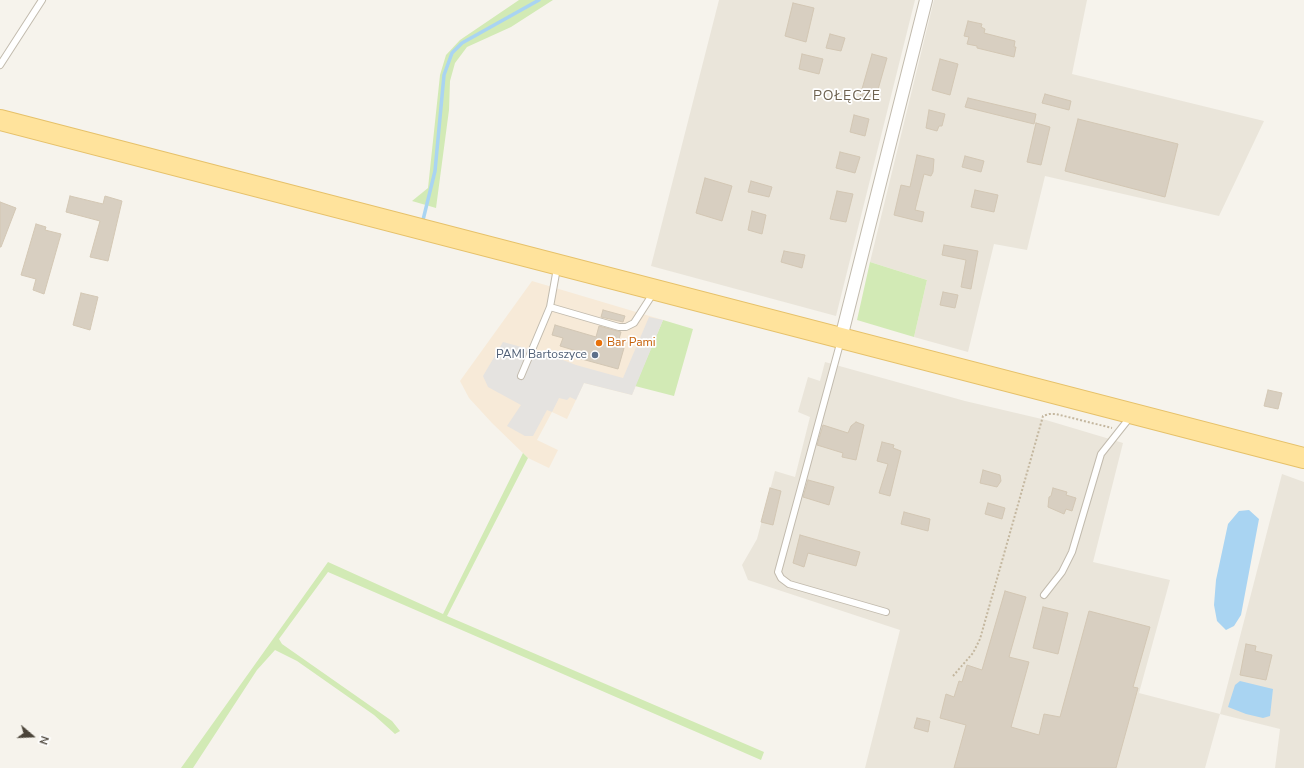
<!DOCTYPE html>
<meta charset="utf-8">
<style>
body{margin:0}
#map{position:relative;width:1304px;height:768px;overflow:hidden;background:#f6f3ec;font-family:"Nunito Sans",sans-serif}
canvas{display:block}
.north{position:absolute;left:12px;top:716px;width:40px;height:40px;-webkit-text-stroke:3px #fff;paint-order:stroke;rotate:109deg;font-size:11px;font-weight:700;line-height:16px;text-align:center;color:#4b4439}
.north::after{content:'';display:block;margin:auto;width:14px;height:18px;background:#4b4439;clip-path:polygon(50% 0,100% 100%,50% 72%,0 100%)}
</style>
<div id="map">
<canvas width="1304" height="768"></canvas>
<div class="north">N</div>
</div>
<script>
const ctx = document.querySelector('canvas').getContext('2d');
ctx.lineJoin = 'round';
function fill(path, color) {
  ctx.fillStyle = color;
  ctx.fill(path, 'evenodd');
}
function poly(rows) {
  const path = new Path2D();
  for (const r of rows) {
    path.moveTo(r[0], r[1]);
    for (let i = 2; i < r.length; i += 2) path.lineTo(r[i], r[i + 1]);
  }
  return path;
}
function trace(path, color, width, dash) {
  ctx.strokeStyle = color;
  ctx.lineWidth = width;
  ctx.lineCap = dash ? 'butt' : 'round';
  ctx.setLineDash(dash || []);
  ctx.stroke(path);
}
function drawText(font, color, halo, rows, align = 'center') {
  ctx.font = font + ' "Nunito Sans",sans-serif';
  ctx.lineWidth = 3.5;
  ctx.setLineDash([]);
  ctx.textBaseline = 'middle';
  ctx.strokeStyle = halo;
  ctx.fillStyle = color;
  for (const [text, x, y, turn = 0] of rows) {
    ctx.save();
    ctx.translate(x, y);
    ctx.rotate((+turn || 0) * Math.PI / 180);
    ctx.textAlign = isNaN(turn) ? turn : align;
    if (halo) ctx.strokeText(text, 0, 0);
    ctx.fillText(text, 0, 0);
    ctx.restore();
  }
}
fill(poly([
 [719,0,915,0,836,316,651,266],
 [934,0,1087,0,1072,74,1264,121,1219,216,1045,176,1027,250,994,244,968,352,914,337,927,280,870,262],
 [825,362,965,401,1046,420,1123,443,1093,562,1170,580,1139,693,1220,714,1282,474,1304,482,1304,768,1275,768,1280,729,1220,714,1205,768,865,768,900,630,748,580,742,565,757,539,775,471,795,477,810,417,798,412,808,377,820,381]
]), '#eae5da');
fill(poly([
 [532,281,663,320,632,395,584,383,567,419,552,412,537,440,558,450,549,468,528,458,492,423,469,398,460,381]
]), '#f7ead8');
fill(poly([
 [519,0,553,0,511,27,467,47,455,63,450,81,449,110,436,208,412,201,428,188,440,75,446,55,460,40],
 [870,262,927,280,914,337,857,320],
 [663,320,693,329,674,396,635,386],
 [523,453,528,458,447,616,764,752,761,760,328,572,279,639,282,644,392,721,400,731,395,734,374,715,297,661,275,650,257,670,193,768,181,768,328,562,443,614]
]), '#d2eab5');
fill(poly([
 [649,317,663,320,632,395,584,383,576,400,570,397,567,400,559,398,552,412,547,410,533,436,525,436,507,426,521,405,488,387,483,376,503,342,547,354,576,365,623,378]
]), '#e5e3e0');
fill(poly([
 [1249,510,1259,519,1241,615,1234,626,1226,630,1217,621,1214,605,1216,580,1228,524,1239,511],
 [1240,681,1273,689,1270,716,1263,718,1246,714,1228,707,1235,685]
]), '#a9d4f2');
trace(poly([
 [423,220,435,171,444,75,452,53,462,43,539,0]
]), '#a9d4f2', 3.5);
const building = poly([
 [793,3,814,8,806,42,785,36,793,3],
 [968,21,982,24,981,27,985,29,984,33,1015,41,1014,47,1016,47,1014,57,977,48,977,46,967,44,969,37,964,36,968,21],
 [830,34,845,38,841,51,826,48,830,34],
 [802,54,823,59,819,74,799,69,802,54],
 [872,54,887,58,875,100,860,96,872,54],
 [940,59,958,64,950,95,932,90,940,59],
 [1045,94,1071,101,1069,110,1042,103,1045,94],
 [968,98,1036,114,1034,124,965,107,968,98],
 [929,110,945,114,942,126,939,126,937,131,926,128,929,110],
 [854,115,869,119,865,136,850,132,854,115],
 [1078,119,1178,144,1165,197,1065,171,1078,119],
 [1036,123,1050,127,1041,165,1027,162,1036,123],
 [840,152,860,157,855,173,836,168,840,152],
 [917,155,934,159,933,172,931,176,924,174,915,210,924,212,922,222,894,215,901,185,910,187,917,155],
 [965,156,984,161,981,172,962,167,965,156],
 [705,178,732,186,722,221,696,213,705,178],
 [751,181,772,187,769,197,748,192,751,181],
 [975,190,998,195,994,212,971,207,975,190],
 [837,191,853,194,846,222,830,219,837,191],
 [70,196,103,204,105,196,122,201,108,261,90,257,100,221,66,212,70,196],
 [0,202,16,208,1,247,0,247,0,202],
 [752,211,766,215,762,234,748,230,752,211],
 [36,224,46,227,45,230,61,234,44,294,33,290,36,279,21,275,36,224],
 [944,245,978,251,971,289,961,287,966,260,942,255,944,245],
 [784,251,805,255,802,268,781,262,784,251],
 [943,292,958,295,955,308,940,305,943,292],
 [81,293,98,297,90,330,73,325,81,293],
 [603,310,625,316,623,322,601,317,603,310],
 [555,325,596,337,599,326,621,332,617,346,624,348,618,369,578,358,580,352,560,346,563,338,552,335,555,325],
 [1268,390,1282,393,1278,409,1264,406,1268,390],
 [856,422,864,425,856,460,842,457,843,453,817,445,823,425,848,433,851,426,856,422],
 [882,442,894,445,893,448,901,451,890,496,879,493,888,464,877,461,882,442],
 [983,470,1000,475,1001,481,997,487,980,483,983,470],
 [808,480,834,487,829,505,803,497,808,480],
 [770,488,781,491,773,525,761,522,770,488],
 [1053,488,1067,492,1066,495,1076,498,1072,511,1066,509,1064,514,1048,507,1049,497,1051,496,1053,488],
 [988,503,1005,508,1002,519,985,514,988,503],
 [904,512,930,519,928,531,901,524,904,512],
 [800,535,860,552,856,566,808,553,804,567,793,563,800,535],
 [1005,591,1026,597,1009,657,1029,662,1011,727,1039,735,1044,714,1060,717,1089,611,1150,627,1133,687,1138,688,1116,768,954,768,966,725,940,718,946,694,954,697,959,681,962,682,967,665,982,670,1005,591],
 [1043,607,1068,613,1058,654,1033,648,1043,607],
 [1246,644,1256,646,1255,651,1272,655,1266,680,1240,675,1246,644],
 [917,718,930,721,928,732,914,728,917,718]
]);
fill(building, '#d8cfc1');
trace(building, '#d3c7b4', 1);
const lane = poly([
 [0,65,42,0],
 [557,268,550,307,619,327,626,327,634,323,654,292],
 [841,340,778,572,781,578,789,584,886,612],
 [521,376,550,307],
 [1044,595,1062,572,1072,552,1101,454,1131,416]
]);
const street = poly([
 [841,338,926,0]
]);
const primary = poly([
 [0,120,1304,458]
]);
trace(lane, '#c2bbae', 8);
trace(street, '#c2bbae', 14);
trace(primary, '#e6c16a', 22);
trace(poly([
 [953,676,973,653,980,639,1043,416,1049,414,1056,414,1112,428]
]), '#c4b79f', 2, [2, 2]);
trace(lane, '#fff', 6);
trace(street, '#fff', 12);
trace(primary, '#ffe39c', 20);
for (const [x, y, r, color] of [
 [599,343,4,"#e8710a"],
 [595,355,4,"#5c6f8a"]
]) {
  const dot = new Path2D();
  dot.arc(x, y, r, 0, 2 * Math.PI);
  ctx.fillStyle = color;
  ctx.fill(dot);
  trace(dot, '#fff', 1.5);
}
drawText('12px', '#c56008', '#fff', [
 ["Bar Pami",607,343]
], 'left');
drawText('12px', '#4e5e75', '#fff', [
 ["PAMI Bartoszyce",587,355]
], 'right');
ctx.letterSpacing = '1px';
drawText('14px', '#6e6250', '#fff', [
 ["POŁĘCZE",847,97]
]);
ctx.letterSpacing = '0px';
</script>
